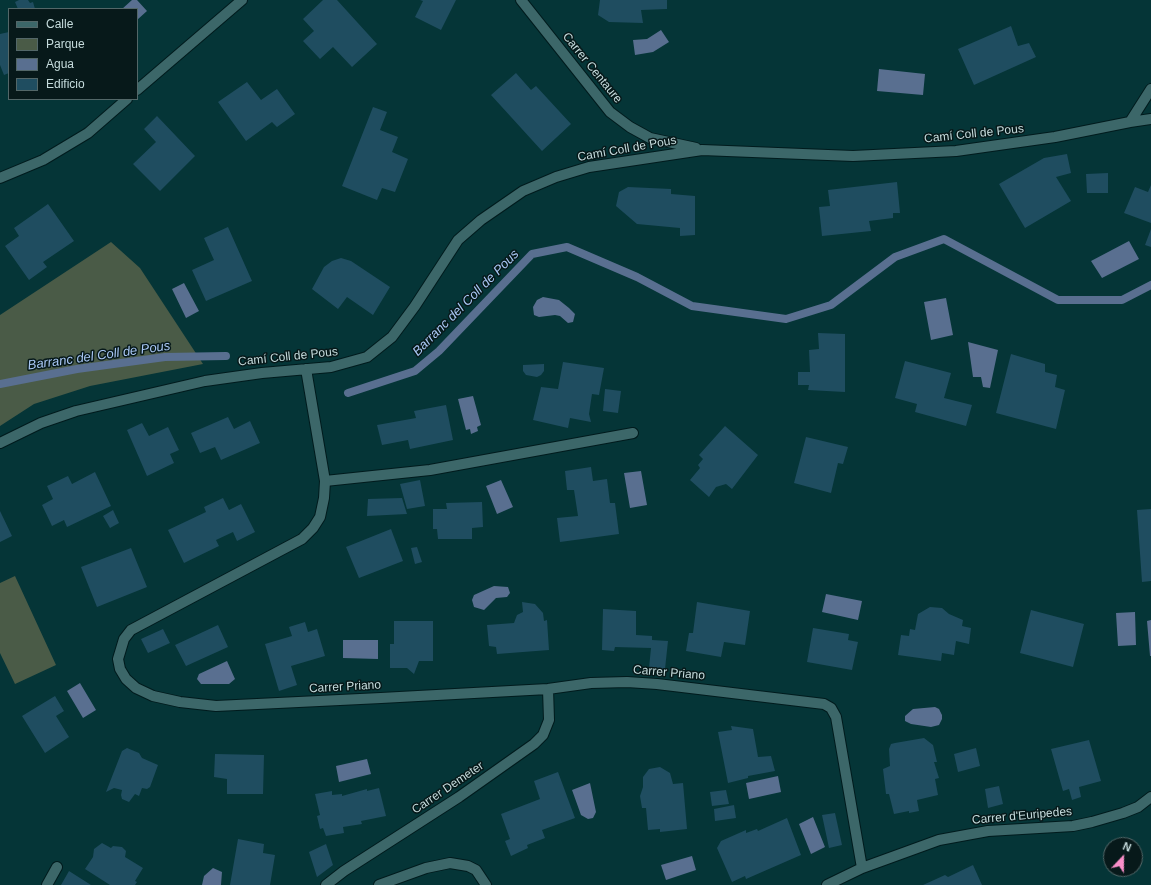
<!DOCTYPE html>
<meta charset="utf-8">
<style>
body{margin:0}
#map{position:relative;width:1151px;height:885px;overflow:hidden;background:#053537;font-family:Arial,sans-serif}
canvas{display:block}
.legend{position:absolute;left:8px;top:8px;width:130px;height:92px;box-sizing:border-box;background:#07191a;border:1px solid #536768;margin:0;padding:5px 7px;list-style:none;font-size:12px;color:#c6dcdd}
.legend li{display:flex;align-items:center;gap:8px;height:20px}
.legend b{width:20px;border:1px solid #536768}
.north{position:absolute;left:1103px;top:837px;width:40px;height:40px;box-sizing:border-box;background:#07191a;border:1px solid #536768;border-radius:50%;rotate:22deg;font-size:11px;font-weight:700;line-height:16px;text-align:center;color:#c6dcdd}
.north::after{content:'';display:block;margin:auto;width:14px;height:18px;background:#f98fc9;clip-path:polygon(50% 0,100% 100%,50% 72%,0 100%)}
</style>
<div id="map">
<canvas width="1151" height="885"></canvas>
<ul class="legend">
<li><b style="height:5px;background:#3c6769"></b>Calle</li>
<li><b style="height:11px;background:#4a5b47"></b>Parque</li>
<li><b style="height:11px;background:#596f90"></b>Agua</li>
<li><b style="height:11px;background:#1f4d60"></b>Edificio</li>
</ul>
<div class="north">N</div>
</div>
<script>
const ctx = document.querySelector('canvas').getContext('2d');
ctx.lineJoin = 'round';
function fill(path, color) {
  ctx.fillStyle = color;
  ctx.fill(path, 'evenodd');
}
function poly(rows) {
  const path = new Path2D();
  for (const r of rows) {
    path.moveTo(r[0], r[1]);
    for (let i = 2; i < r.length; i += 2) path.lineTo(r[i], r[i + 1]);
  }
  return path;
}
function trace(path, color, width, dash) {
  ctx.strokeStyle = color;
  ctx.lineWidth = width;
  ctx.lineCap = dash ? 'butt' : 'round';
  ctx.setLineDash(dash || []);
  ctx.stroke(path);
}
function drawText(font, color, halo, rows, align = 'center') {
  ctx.font = font + ' Arial,sans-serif';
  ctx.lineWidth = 3;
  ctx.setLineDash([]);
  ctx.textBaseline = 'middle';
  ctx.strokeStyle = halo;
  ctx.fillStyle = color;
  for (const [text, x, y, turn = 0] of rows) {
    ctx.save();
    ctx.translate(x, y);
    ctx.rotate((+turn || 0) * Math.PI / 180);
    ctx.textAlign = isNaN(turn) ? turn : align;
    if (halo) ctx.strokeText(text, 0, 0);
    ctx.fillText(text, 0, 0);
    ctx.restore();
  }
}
fill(poly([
 [111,242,140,268,203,364,90,386,34,404,0,426,0,315],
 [15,576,56,665,15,684,0,653,0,583]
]), '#4a5b47');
fill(poly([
 [132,0,137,0,147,11,137,20,137,9,122,9],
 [661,30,669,42,653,52,635,55,633,40,647,39],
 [879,69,925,74,923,95,877,91],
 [1129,241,1139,259,1102,278,1091,261],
 [184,283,199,311,186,318,172,289],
 [543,297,559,300,569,308,575,314,573,322,568,323,560,316,555,315,539,317,534,315,533,307,537,300],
 [946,298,953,335,931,340,924,302],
 [968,342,998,350,990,388,983,387,981,377,973,377],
 [473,396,481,425,477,427,478,431,471,434,470,429,466,430,458,399],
 [641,471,647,505,630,508,624,473],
 [501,480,513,507,497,514,486,486],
 [494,586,508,587,510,593,507,597,496,598,484,610,474,607,472,600,474,595],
 [826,594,862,601,858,620,822,612],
 [1135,612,1136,645,1118,646,1116,613],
 [1151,620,1151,656,1150,656,1147,621],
 [343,640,378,640,378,659,343,658],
 [227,661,235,679,229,684,201,684,197,679,199,674],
 [80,683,96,710,83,718,67,691],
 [935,707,939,709,942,715,942,719,939,725,931,727,911,724,905,721,905,716,913,709],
 [367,759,371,774,339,782,336,766],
 [778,776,781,792,749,799,746,783],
 [590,783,596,812,593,818,588,819,581,815,572,790],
 [813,817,825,847,811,854,799,824],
 [692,856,696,870,666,880,661,865],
 [213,868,222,872,221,885,202,885,204,876]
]), '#596f90');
trace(poly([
 [0,384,77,369,165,357,226,356],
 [348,393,415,371,439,351,532,254,567,247,637,277,692,306,786,319,831,305,895,257,944,239,1058,300,1122,300,1151,285]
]), '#596f90', 8);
fill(poly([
 [19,0,28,0,30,3,33,2,35,9,18,9,15,2],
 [323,0,337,0,377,44,352,67,333,47,320,59,303,41,314,31,303,19],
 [420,0,456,0,441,30,415,17,423,1],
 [600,0,667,0,667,9,641,10,643,23,609,22,598,15],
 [1011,26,1018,46,1029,43,1036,57,974,85,958,49],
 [9,32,9,73,4,75,0,65,0,34],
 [516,73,531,90,536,86,571,124,542,151,491,95],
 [247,82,261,100,277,89,295,114,277,127,272,122,246,141,218,102],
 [373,107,387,112,380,130,398,137,392,152,408,159,395,192,382,188,377,200,342,186],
 [157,116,195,156,160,191,133,164,156,142,144,129],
 [1067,154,1071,173,1056,177,1071,201,1025,228,999,184,1044,158],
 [1108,173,1108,193,1087,193,1086,174],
 [897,182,900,213,893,213,893,218,869,221,871,231,822,236,819,207,830,206,828,190],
 [1151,185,1151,223,1124,213,1135,187,1148,192],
 [628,187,671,189,671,194,695,196,695,235,680,236,680,228,637,224,616,206,619,192],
 [48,204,74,241,43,262,47,267,29,280,5,246,19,236,14,228],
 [228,227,252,281,206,301,192,270,214,260,204,238],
 [1151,229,1151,247,1145,245],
 [341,258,351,261,390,287,373,315,347,297,338,309,312,289,324,267,332,261],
 [818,333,845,334,845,392,808,390,809,385,798,385,798,372,810,372,809,350,819,349],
 [1011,354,1045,364,1045,372,1057,375,1055,387,1065,390,1056,429,996,413],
 [905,361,951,373,944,398,972,405,966,426,915,412,917,404,895,398],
 [563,362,604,368,599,395,592,394,589,414,591,422,570,418,568,428,533,420,541,387,558,389],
 [544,364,544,371,541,375,537,377,526,375,523,371,523,365],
 [605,389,621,391,618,413,603,411],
 [446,405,453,440,410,449,408,440,382,445,377,425,416,418,414,411],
 [228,417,234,429,250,421,260,443,221,460,215,447,200,453,191,433],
 [142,423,149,436,168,427,179,450,170,454,174,463,147,476,127,430],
 [725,426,758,455,732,489,726,484,716,487,709,497,690,480,700,468,698,465,703,459,699,455],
 [806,437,848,447,843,464,838,463,831,493,794,483],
 [591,467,593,481,607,479,610,503,615,503,619,534,560,542,557,518,578,516,574,490,567,490,565,471],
 [95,472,111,506,67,527,64,520,52,526,42,505,53,499,47,486,68,476,72,484],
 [420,480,425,506,407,509,400,484],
 [223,498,229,510,241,504,255,532,237,541,233,532,216,540,219,546,184,563,168,530,206,512,204,507],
 [402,498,407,514,367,516,368,499],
 [482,502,483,527,472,528,472,539,438,539,437,529,433,529,433,509,447,509,446,503],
 [1151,509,1151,581,1142,582,1137,510],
 [113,510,119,523,110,528,103,516],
 [0,511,12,536,0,542],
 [391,529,403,561,359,578,346,547],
 [417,547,422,562,415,564,411,548],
 [131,548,147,587,97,607,81,567],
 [522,602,535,604,543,613,544,621,547,620,549,650,497,654,496,647,489,646,487,625,514,623,517,615,523,612],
 [697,602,750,611,745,645,724,642,721,657,686,651,689,633,693,633],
 [930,607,942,608,949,614,963,620,962,626,971,628,969,644,956,641,954,655,942,653,941,661,898,655,901,635,909,636,910,629,915,630,918,614],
 [603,609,636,611,636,635,652,636,652,640,668,641,665,669,649,668,651,648,615,647,614,651,602,650],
 [1031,610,1084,624,1073,667,1020,653],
 [394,621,433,621,433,661,419,661,414,674,407,668,390,668,390,644,394,644],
 [305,622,308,632,317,629,325,656,291,666,297,685,279,691,265,644,292,636,289,627],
 [218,625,228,647,186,666,175,645],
 [813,628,849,634,848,640,858,642,852,670,807,662],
 [163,629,170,643,148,653,141,639],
 [55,696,64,711,56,716,69,737,45,753,22,716],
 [731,726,753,729,758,757,771,756,775,771,748,776,748,778,728,783,718,732,732,730],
 [924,738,933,745,937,762,934,762,939,778,935,779,938,795,917,800,919,811,909,813,909,811,894,814,889,794,886,794,883,769,890,766,889,749,891,744,895,743],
 [1089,740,1101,781,1079,787,1081,797,1072,800,1069,789,1063,791,1051,749],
 [127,748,139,753,142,758,158,765,150,787,147,789,142,788,139,796,135,794,129,802,122,799,121,795,122,790,114,788,106,792,122,751],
 [976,748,980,766,958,772,954,754],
 [215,754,264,755,263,794,227,794,227,779,214,777],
 [660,767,670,773,673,784,683,783,687,829,660,832,660,829,648,830,646,808,642,808,640,796,643,787,643,777,649,769],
 [558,772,575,818,542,830,545,838,527,845,528,848,511,856,505,841,510,839,501,814,540,799,534,781],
 [999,786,1003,804,988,808,985,789],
 [379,788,386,816,361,821,362,824,343,827,344,833,326,836,323,828,320,829,317,816,320,815,315,794,332,791,332,795,342,794,342,796,367,789,367,791],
 [726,790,729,804,712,806,710,792],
 [734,805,736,818,715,821,714,809],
 [835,813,842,845,829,848,822,815],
 [787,818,801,855,746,879,745,876,732,882,717,848,721,841,746,830,746,833,757,829,758,831],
 [238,839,264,844,263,853,275,855,270,885,230,885],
 [102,843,111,848,113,846,122,847,126,851,125,857,143,868,135,881,137,882,135,885,110,885,85,869,93,857,94,849],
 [326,844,333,865,317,877,309,852],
 [973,865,982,885,923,885,945,875,948,877],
 [69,871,91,885,61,885]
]), '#1f4d60');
const lane = poly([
 [325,481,430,470,633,433]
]);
const street = poly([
 [521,0,610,112,630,127,650,138,696,148],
 [137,90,242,0],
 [1130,122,1151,89],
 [0,178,43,160,88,133,127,99],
 [306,369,325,481,324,498,320,517,313,528,302,539,131,630,124,639,118,659,120,669,126,679,136,688,153,696,180,702,216,706,381,698,548,689,591,683,627,682,657,684,824,704,831,708,836,717,862,868],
 [0,443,41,423,76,411,205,381,262,373,331,367,367,357,392,337,415,306,458,240,481,220,523,191,556,177,589,167,702,150,853,156,956,151,1055,137,1130,122,1151,119],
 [47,885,57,867],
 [326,885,344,871,459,797,534,744,543,735,549,720,548,689],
 [379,885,426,868,450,863,468,866,476,870,486,885],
 [827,885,862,868,939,840,988,831,1073,826,1092,822,1123,813,1138,807,1151,797]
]);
trace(lane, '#001b1d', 12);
trace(street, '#001b1d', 12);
trace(lane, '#3c6769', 10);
trace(street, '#3c6769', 10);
drawText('12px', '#c6dcdd', '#07191a', [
 ["Carrer Centaure",592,68,51],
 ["Camí Coll de Pous",974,134,-6],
 ["Camí Coll de Pous",627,149,-10],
 ["Camí Coll de Pous",288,357,-6],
 ["Carrer Priano",669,673,5],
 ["Carrer Priano",345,687,-3],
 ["Carrer Demeter",448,788,-34],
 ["Carrer d'Euripedes",1022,816,-5]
]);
drawText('italic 13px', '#a9c7f4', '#07191a', [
 ["Barranc del Coll de Pous",466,303,-45],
 ["Barranc del Coll de Pous",99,356,-8]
]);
</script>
